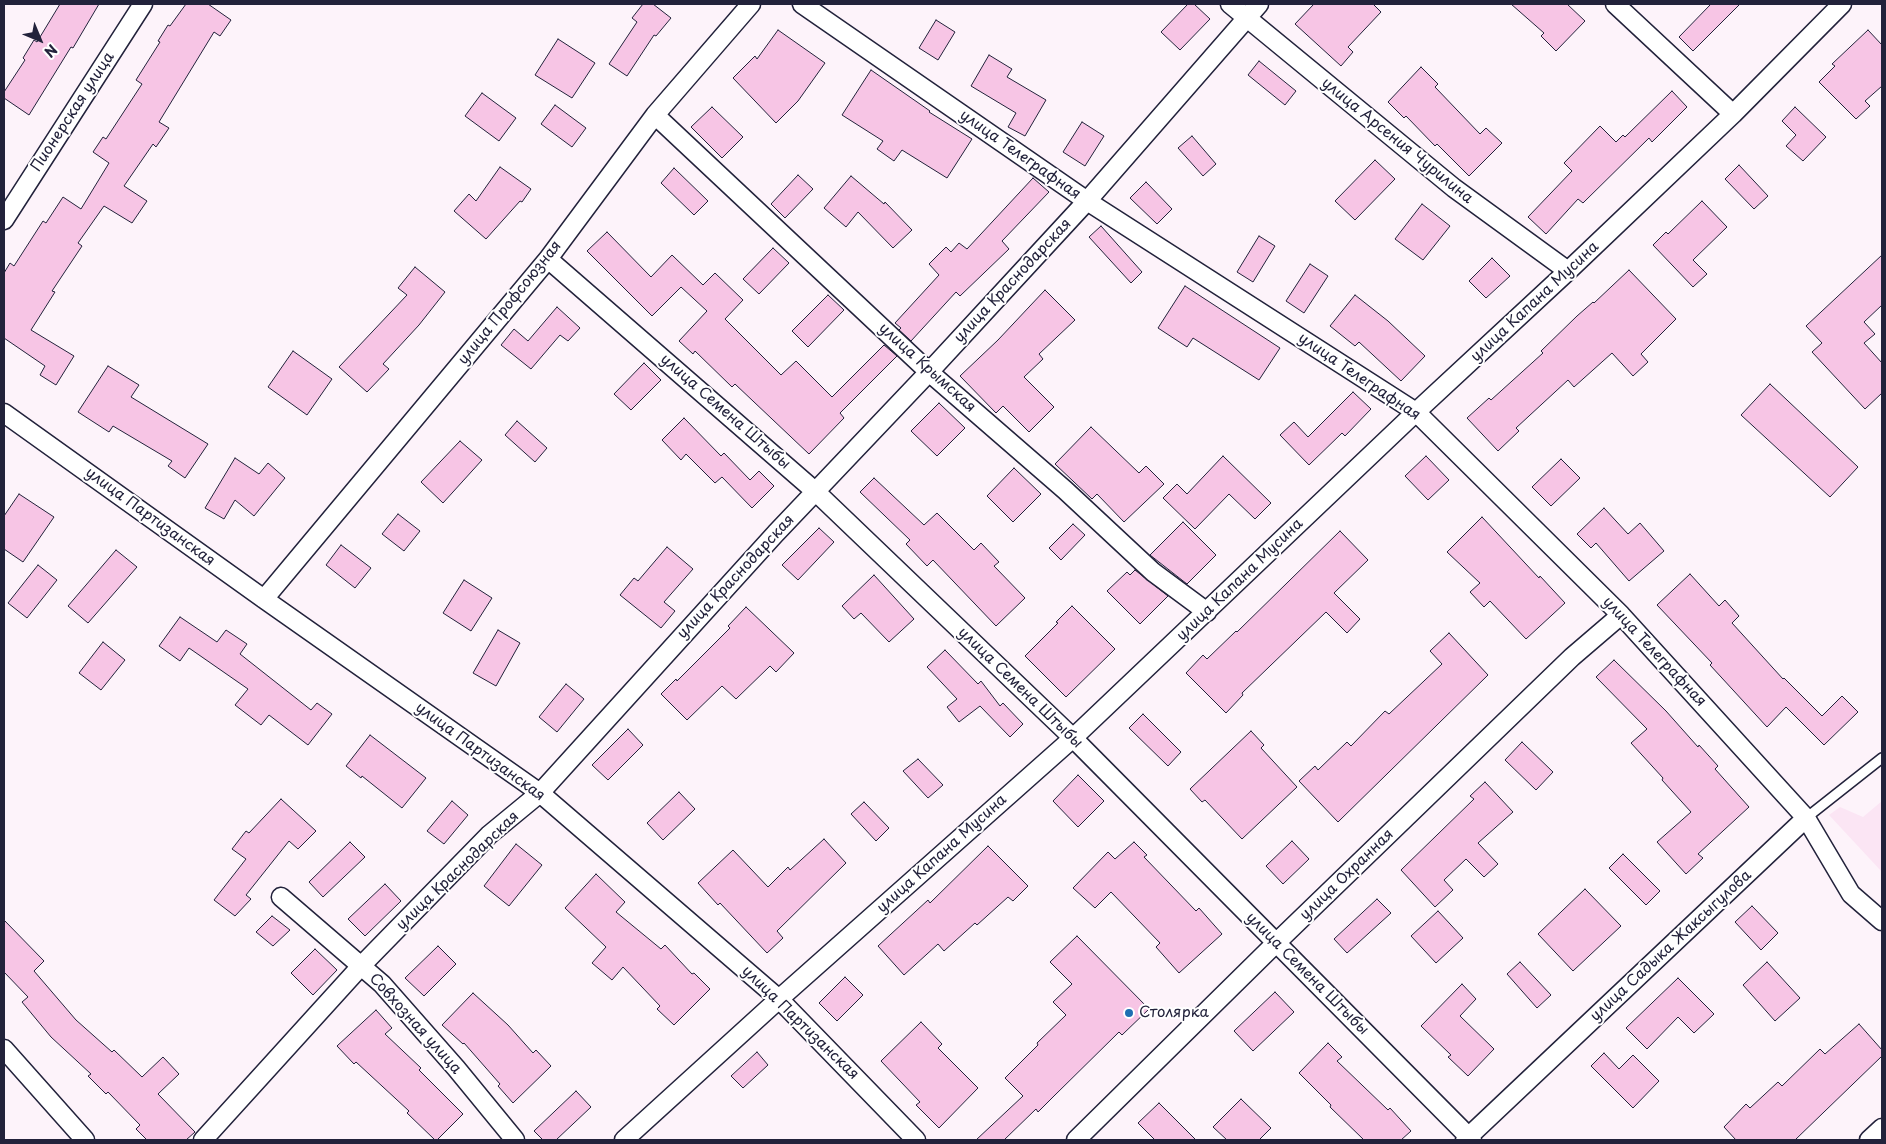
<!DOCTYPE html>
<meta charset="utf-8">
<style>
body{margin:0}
#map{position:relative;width:1886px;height:1144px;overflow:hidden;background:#fdf3fa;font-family:"Playpen Sans",sans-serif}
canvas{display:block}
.frame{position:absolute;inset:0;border:5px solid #22223b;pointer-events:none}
.north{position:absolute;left:15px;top:15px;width:50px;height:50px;-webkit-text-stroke:4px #fff;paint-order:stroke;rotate:135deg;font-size:14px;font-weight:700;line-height:20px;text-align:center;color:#22223b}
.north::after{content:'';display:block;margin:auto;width:18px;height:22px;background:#22223b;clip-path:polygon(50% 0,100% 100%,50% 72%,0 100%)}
</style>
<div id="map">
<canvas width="1886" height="1144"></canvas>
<div class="frame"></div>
<div class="north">N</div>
</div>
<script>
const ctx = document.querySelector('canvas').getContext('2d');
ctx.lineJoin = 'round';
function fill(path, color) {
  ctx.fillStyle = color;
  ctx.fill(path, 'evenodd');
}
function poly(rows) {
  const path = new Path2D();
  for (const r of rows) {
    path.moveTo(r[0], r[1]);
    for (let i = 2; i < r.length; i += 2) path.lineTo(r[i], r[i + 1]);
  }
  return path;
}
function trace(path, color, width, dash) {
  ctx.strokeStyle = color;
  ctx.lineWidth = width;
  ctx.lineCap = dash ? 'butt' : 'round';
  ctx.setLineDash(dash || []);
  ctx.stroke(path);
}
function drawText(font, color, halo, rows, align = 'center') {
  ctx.font = font + ' "Playpen Sans",sans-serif';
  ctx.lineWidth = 4;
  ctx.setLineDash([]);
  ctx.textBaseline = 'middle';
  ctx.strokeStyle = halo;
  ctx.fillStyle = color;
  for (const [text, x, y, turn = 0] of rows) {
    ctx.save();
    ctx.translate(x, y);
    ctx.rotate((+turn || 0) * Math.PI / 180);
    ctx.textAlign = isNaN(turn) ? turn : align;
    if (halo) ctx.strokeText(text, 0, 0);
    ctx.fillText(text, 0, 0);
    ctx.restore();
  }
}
fill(poly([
 [1882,801,1882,872,1829,815,1840,807,1863,817]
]), '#fbe5f4');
const building = poly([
 [60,4,99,4,73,48,71,47,29,115,4,98,4,92,25,60,23,58,34,40,37,42,60,4],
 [186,4,208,4,231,20,220,36,214,32,159,122,169,128,156,147,153,144,124,186,147,201,132,223,104,206,78,243,82,246,52,291,55,292,31,330,74,356,56,385,40,375,45,366,4,338,4,273,10,263,14,266,43,221,46,223,63,197,81,209,109,163,93,152,103,137,106,139,142,84,136,80,160,42,158,41,168,25,170,26,186,4],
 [643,4,653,4,671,18,656,36,654,35,627,76,609,64,637,22,632,18,643,4],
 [1188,4,1194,4,1210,19,1180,50,1161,32,1188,4],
 [1314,4,1373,4,1381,12,1348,47,1353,52,1341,66,1295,24,1314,4],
 [1511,4,1567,4,1585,21,1556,51,1541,36,1544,33,1511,4],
 [1711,4,1740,4,1693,51,1679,37,1711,4],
 [936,20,955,32,938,60,919,48,936,20],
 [778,30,825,63,798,101,776,123,733,78,755,56,757,59,778,30],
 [1868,30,1882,45,1882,86,1865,101,1870,106,1856,119,1819,82,1835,66,1832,64,1868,30],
 [558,39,595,63,572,98,535,75,558,39],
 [989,55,1012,69,1007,77,1046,100,1025,136,1008,127,1016,113,971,86,989,55],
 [1259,61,1296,91,1285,105,1248,75,1259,61],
 [1421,67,1438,84,1435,87,1480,134,1486,128,1502,143,1469,176,1437,144,1435,146,1406,116,1404,118,1388,102,1421,67],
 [871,70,930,111,929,112,972,139,947,178,902,150,894,161,877,149,883,141,842,115,871,70],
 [1672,91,1687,107,1652,142,1649,138,1583,203,1578,199,1546,234,1528,217,1572,171,1564,163,1600,126,1616,142,1623,135,1625,137,1672,91],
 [482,93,516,118,499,141,465,116,482,93],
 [555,105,586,128,572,147,541,124,555,105],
 [712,107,743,137,722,158,691,127,712,107],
 [1795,107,1826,137,1803,161,1786,146,1796,135,1782,121,1795,107],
 [1082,122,1104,136,1085,166,1063,152,1082,122],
 [1192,136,1216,164,1203,176,1178,148,1192,136],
 [1375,160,1395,179,1355,220,1335,201,1375,160],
 [1739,165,1768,196,1754,209,1725,179,1739,165],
 [500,167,531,189,522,202,520,201,486,239,454,211,469,194,476,201,500,167],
 [674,168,708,201,694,215,661,183,674,168],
 [798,175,813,189,785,218,771,204,798,175],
 [851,176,884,204,885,202,912,230,893,248,858,212,846,227,824,208,851,176],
 [1033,178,1049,192,1002,241,1009,249,960,296,956,292,911,341,899,330,901,328,895,323,939,275,929,264,946,247,951,252,959,243,967,249,1033,178],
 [1146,182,1172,209,1157,224,1130,198,1146,182],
 [1702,201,1727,227,1693,260,1707,274,1693,287,1653,245,1666,232,1668,234,1702,201],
 [1422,204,1450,226,1423,260,1395,239,1422,204],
 [1101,226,1142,272,1131,283,1089,237,1101,226],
 [607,232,651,277,672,255,703,285,715,273,743,300,725,319,781,375,796,361,832,397,884,345,897,356,840,413,844,418,809,454,735,384,732,387,695,351,693,354,679,341,707,311,681,287,652,316,587,251,607,232],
 [1259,236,1275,246,1253,282,1237,272,1259,236],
 [773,248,789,263,759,294,743,279,773,248],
 [1882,255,1882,305,1864,322,1875,334,1864,343,1882,363,1882,393,1865,409,1812,352,1822,343,1806,326,1882,255],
 [1492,258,1510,276,1486,298,1469,281,1492,258],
 [1310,264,1328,276,1304,313,1286,301,1310,264],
 [415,267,445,292,419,325,383,364,389,369,367,392,339,367,407,295,398,288,415,267],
 [1629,270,1676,319,1641,354,1648,362,1633,376,1612,353,1574,387,1568,380,1516,428,1519,431,1498,451,1467,418,1489,398,1491,400,1543,353,1541,351,1577,316,1593,302,1594,303,1629,270],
 [1185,286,1280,348,1259,380,1193,338,1187,347,1158,328,1185,286],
 [1045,290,1075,320,1039,354,1043,359,1024,377,1054,407,1029,432,1003,406,996,413,960,376,998,340,1045,290],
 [828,295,844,310,808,347,792,331,828,295],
 [1355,295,1388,321,1425,356,1401,381,1359,342,1355,346,1330,326,1355,295],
 [557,307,580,328,568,341,560,335,531,369,501,345,514,329,528,341,557,307],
 [293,351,332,379,307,415,268,387,293,351],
 [644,363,661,380,631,410,614,394,644,363],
 [108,366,139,385,131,397,208,444,185,478,168,466,172,461,113,426,109,432,78,412,108,366],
 [1770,384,1858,467,1830,497,1741,415,1770,384],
 [1353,392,1371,409,1345,436,1342,433,1309,465,1280,435,1294,422,1308,437,1353,392],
 [939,403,965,428,937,456,911,431,939,403],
 [684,418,721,456,724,453,750,480,759,471,774,486,752,508,722,477,715,483,686,454,681,460,662,440,684,418],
 [517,421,547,448,535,462,505,435,517,421],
 [1091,427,1139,473,1146,466,1164,484,1124,522,1097,494,1092,499,1055,464,1091,427],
 [460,441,482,460,443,503,421,482,460,441],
 [1223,456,1271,503,1255,519,1229,494,1195,529,1163,498,1177,484,1187,494,1223,456],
 [1426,456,1449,480,1428,500,1405,476,1426,456],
 [235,458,259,474,268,463,285,478,254,516,235,500,224,519,205,508,235,458],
 [1561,459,1580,478,1551,506,1532,487,1561,459],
 [1014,468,1041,494,1013,522,987,496,1014,468],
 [874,478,924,525,937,513,974,550,981,543,999,562,994,566,1025,598,996,626,933,560,927,566,906,544,910,540,860,492,874,478],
 [19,494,54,517,23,562,4,549,4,516,19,494],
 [1604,508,1628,534,1640,523,1664,551,1629,581,1596,543,1591,548,1577,534,1604,508],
 [398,514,420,531,404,551,382,534,398,514],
 [1482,517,1539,578,1540,576,1565,603,1526,639,1490,601,1484,607,1470,592,1480,583,1447,552,1482,517],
 [1183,522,1216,555,1187,584,1150,555,1183,522],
 [1073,524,1085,535,1061,560,1049,548,1073,524],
 [819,528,834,542,798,580,782,565,819,528],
 [1340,531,1368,560,1334,593,1360,619,1347,633,1326,612,1242,693,1243,695,1226,713,1186,673,1203,655,1207,659,1236,631,1237,632,1340,531],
 [341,545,371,568,355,588,326,565,341,545],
 [667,547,693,569,664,602,675,611,661,628,620,595,634,578,638,581,667,547],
 [116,550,137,567,88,623,68,606,116,550],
 [38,565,57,580,27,618,8,603,38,565],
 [1135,570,1168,596,1140,624,1107,591,1127,572,1130,575,1135,570],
 [1690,574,1719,606,1725,600,1739,616,1732,623,1783,679,1784,678,1822,716,1842,696,1858,712,1824,745,1786,707,1767,727,1710,665,1712,663,1657,605,1690,574],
 [874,575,914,619,889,642,861,613,854,619,842,606,874,575],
 [464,580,492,598,471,631,443,613,464,580],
 [1072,606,1115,649,1066,697,1025,656,1058,623,1056,622,1072,606],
 [746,607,794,653,776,672,770,666,736,699,722,686,687,720,661,694,676,679,677,681,730,628,728,626,746,607],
 [180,617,217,642,226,630,247,644,240,654,311,710,317,703,332,714,308,745,269,715,261,725,235,705,248,689,189,648,180,661,159,646,180,617],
 [498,630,520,643,496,686,473,673,498,630],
 [1449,633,1488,675,1338,822,1299,781,1315,766,1318,770,1347,742,1351,746,1385,711,1389,714,1442,664,1430,651,1449,633],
 [103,642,125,660,101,690,79,673,103,642],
 [945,650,978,684,981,681,1000,706,1003,703,1023,724,1010,737,980,706,959,722,947,707,957,699,927,667,945,650],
 [1614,660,1666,711,1698,747,1699,745,1718,766,1715,769,1749,807,1698,854,1703,858,1686,874,1657,842,1691,812,1662,780,1663,778,1631,743,1647,729,1596,677,1614,660],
 [566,684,584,699,557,732,539,717,566,684],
 [1143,714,1181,752,1168,766,1129,728,1143,714],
 [628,729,643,745,608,780,592,765,628,729],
 [1251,731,1264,745,1261,748,1297,787,1242,839,1205,800,1202,802,1190,789,1251,731],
 [370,735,426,778,402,808,362,776,361,778,346,766,370,735],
 [1522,742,1553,772,1536,790,1505,760,1522,742],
 [918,759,943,785,928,798,903,771,918,759],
 [1078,775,1104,801,1078,827,1053,801,1078,775],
 [1485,782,1513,812,1478,843,1498,864,1484,877,1466,859,1444,880,1453,890,1435,907,1401,870,1474,799,1470,796,1485,782],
 [679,792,695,809,663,840,647,823,679,792],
 [281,799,316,831,298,849,289,841,246,895,251,899,235,916,214,900,246,859,232,849,246,831,249,833,281,799],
 [452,801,468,815,444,844,427,831,452,801],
 [864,802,889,828,876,841,851,814,864,802],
 [824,839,846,863,777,931,783,938,767,953,720,903,718,905,698,883,733,850,768,887,788,867,790,870,824,839],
 [1292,841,1309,859,1283,884,1266,866,1292,841],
 [350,842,365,857,323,897,309,882,350,842],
 [1134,842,1147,855,1144,857,1196,911,1199,908,1222,934,1179,973,1156,947,1160,943,1111,892,1095,908,1073,888,1108,852,1115,859,1134,842],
 [516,844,542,865,509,906,484,886,516,844],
 [988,846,1028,886,1013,901,1008,897,977,925,975,923,944,951,938,944,904,975,878,946,928,900,930,903,988,846],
 [1623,854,1660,891,1646,905,1609,868,1623,854],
 [596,874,625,902,616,912,661,949,665,945,692,974,694,973,710,989,674,1025,657,1009,660,1006,623,967,612,980,592,963,606,947,565,908,596,874],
 [385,884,401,901,365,936,348,919,385,884],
 [1585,889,1621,926,1573,971,1538,934,1585,889],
 [1377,899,1391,913,1347,953,1334,939,1377,899],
 [1752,906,1778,933,1761,950,1735,922,1752,906],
 [1438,911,1463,938,1436,963,1411,936,1438,911],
 [272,916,290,930,273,946,256,932,272,916],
 [4,920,44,961,34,971,76,1020,112,1052,114,1050,142,1077,163,1057,179,1074,158,1094,195,1132,186,1140,147,1140,136,1129,140,1125,108,1092,106,1094,88,1076,91,1074,51,1037,22,1002,28,997,4,972,4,920],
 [1077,936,1149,1009,1122,1035,1119,1032,1054,1096,1038,1112,1036,1109,1004,1140,976,1140,1023,1096,1005,1078,1038,1045,1037,1043,1066,1015,1053,1002,1072,984,1050,962,1077,936],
 [438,946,456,964,424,996,405,978,438,946],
 [315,949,337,970,313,995,291,973,315,949],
 [1520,962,1551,995,1537,1008,1507,974,1520,962],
 [1767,962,1800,998,1775,1021,1743,985,1767,962],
 [845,977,863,995,837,1021,819,1003,845,977],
 [1678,978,1714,1014,1694,1033,1678,1017,1647,1049,1626,1028,1678,978],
 [1462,984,1476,999,1460,1016,1494,1049,1468,1076,1448,1057,1451,1055,1421,1026,1462,984],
 [1275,992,1294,1012,1253,1051,1234,1031,1275,992],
 [473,993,508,1025,533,1053,536,1050,551,1066,513,1103,498,1086,500,1084,464,1043,463,1044,442,1025,473,993],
 [376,1010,392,1028,385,1034,421,1068,419,1070,463,1114,437,1140,435,1140,407,1113,409,1111,356,1062,354,1064,337,1046,376,1010],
 [921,1022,942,1044,938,1048,978,1088,939,1128,916,1105,920,1102,881,1061,921,1022],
 [1859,1024,1882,1050,1882,1056,1795,1140,1736,1140,1724,1127,1746,1104,1750,1108,1778,1082,1782,1086,1820,1049,1825,1054,1859,1024],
 [1328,1043,1342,1057,1337,1061,1388,1110,1390,1108,1411,1131,1401,1140,1364,1140,1330,1107,1331,1105,1299,1073,1328,1043],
 [757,1052,768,1065,743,1088,731,1076,757,1052],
 [1604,1053,1619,1069,1633,1055,1659,1081,1633,1108,1591,1066,1604,1053],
 [576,1091,591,1107,556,1140,543,1140,534,1131,576,1091],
 [1241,1099,1271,1128,1259,1140,1227,1140,1213,1127,1241,1099],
 [1159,1103,1196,1140,1155,1140,1138,1123,1159,1103]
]);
fill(building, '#f7c5e5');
trace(building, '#22223b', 1);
const service = poly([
 [1806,818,1882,758]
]);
const minor = poly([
 [802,4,1087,201,1416,412,1621,615,1806,818,1851,894,1882,921],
 [1230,4,1454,188,1568,271],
 [1615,4,1733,114],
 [655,115,929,372,1065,490,1153,572,1207,612],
 [4,220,143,4],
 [548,259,816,492,1073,738,1472,1140],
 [4,413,264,599,540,793,779,999,916,1140],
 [264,599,548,259,655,115,751,4],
 [281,897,382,984,456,1068,515,1140],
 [4,1049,85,1140],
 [203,1140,361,966,489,835,540,793,776,533,929,372,1087,201,1259,4],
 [624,1140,779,999,1073,738,1416,412,1568,271,1733,114,1842,4],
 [1076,1140,1276,943,1572,657,1621,615],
 [1465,1140,1806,818],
 [1869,1140,1882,1128]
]);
trace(service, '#22223b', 12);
trace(minor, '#22223b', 21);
trace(service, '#fff', 9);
trace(minor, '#fff', 18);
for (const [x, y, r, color] of [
 [1129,1013,5,"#1f6fb2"]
]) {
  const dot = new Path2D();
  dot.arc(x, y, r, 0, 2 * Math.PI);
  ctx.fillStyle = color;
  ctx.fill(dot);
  trace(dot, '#fff', 2);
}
drawText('15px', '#22223b', '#fff', [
 ["Пионерская улица",73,112,-57],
 ["улица Арсения Чурилина",1397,141,39],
 ["улица Телеграфная",1020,155,35],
 ["улица Краснодарская",1013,281,-47],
 ["улица Капана Мусина",1535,302,-43],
 ["улица Профсоюзная",510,303,-51],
 ["улица Крымская",927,368,42],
 ["улица Телеграфная",1359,377,34],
 ["улица Семена Штыбы",725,412,41],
 ["улица Партизанская",150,517,36],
 ["улица Краснодарская",736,577,-47],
 ["улица Капана Мусина",1240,580,-44],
 ["улица Телеграфная",1654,652,47],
 ["улица Семена Штыбы",1020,688,44],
 ["улица Партизанская",480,752,36],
 ["улица Капана Мусина",942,854,-42],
 ["улица Краснодарская",458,871,-44],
 ["улица Охранная",1347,875,-44],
 ["улица Садыка Жаксыгулова",1671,946,-43],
 ["улица Семена Штыбы",1307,974,45],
 ["улица Партизанская",800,1023,44],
 ["Совхозная улица",415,1024,48]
]);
drawText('15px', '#22223b', '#fff', [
 ["Столярка",1139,1013]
], 'left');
</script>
